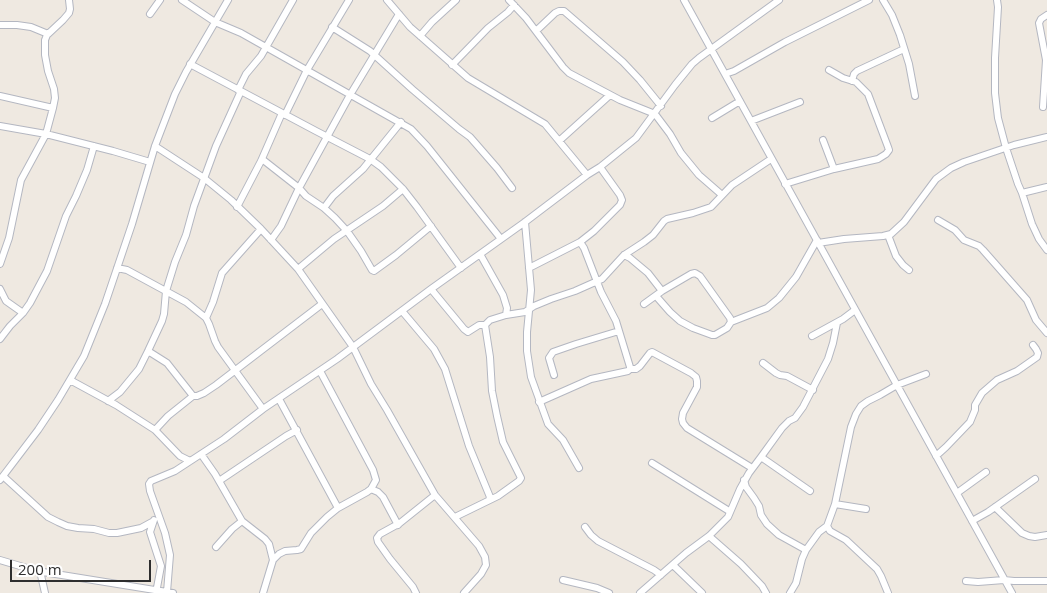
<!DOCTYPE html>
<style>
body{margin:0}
#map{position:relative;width:1047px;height:593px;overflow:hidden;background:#efe9e1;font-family:"Open Sans",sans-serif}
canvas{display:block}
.scale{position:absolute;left:10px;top:560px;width:141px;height:22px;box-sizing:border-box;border:2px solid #2e2e2e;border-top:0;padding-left:6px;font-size:15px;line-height:18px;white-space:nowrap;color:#2e2e2e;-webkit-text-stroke:4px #fff;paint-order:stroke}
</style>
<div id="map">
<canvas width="1047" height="593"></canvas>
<div class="scale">200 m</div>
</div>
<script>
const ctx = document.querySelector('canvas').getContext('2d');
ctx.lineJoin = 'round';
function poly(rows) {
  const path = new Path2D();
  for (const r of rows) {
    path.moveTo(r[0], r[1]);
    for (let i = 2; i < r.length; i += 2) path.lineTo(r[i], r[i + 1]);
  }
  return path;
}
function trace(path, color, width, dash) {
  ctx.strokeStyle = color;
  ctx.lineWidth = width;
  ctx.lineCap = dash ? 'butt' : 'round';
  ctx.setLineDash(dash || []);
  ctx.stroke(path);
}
const minor = poly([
 [182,0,215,22,241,33,411,129,427,146,501,239],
 [387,0,410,27,468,78,545,124,587,175],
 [509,0,526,18,563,67,569,73,620,100,655,114,670,134,681,153,699,175,722,195],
 [684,0,1012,593],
 [883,0,892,15,900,35,909,64,915,96],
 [997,0,998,7,995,58,995,93,998,118,1006,148,1018,184,1022,193,1032,224,1039,239,1047,250],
 [150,14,160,0],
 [0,25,17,25,31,27,48,34],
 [332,27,370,51,412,89,459,129,470,137,497,168,512,188],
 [536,31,555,13,559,11,564,11,623,62,640,80,661,106],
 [420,36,432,22,456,0],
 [190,64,316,131,370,159,381,167,403,189,417,207,461,268],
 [452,65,488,28,508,12,514,5],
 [725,74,734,71,785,42,869,0],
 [852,81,854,74,857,71,904,49],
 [238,90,246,74,261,56,293,0],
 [0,96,53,108],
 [1043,107,1046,60,1039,23,1041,19,1047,15],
 [285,115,307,70,349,0],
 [712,118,740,101],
 [751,121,800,102],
 [0,126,46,134,113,151,150,162],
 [823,140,834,169],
 [559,141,610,95],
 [155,146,204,178,231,200,261,229,298,269,353,347,371,384,387,410,435,495,479,546,485,557,486,565,481,574,464,593],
 [262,159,299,188,306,196,324,208,335,218,347,231,361,251,372,270,374,271,396,255,431,226],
 [785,184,834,169,878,159,886,154,889,150,888,147,868,94,856,82,843,78,829,70],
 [1022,193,1047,187],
 [237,207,261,161,282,113],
 [324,208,333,196,363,169,401,122],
 [938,220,955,230,964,240,979,246,983,250,1027,300,1036,320,1047,333],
 [525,222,531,290,527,332,527,351,531,377,548,424,563,440,579,468],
 [888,235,896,256,903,265,909,270],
 [271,240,281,226,299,188,350,95,399,14],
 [580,242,584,248,601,292,616,321,630,367,630,369],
 [818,243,844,239,883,236,891,234,904,222,936,179,951,168,964,162,1014,145,1047,137],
 [480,254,503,295,507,308,506,315],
 [624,255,630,258,648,273,662,291],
 [0,264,9,238,21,180,46,134,53,108,55,98,54,89,48,71,45,55,45,40,47,35,63,20,69,13,70,9,69,0],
 [117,268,127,270,186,302,206,318,209,324,215,341,218,347,263,409],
 [529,268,580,242,594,231,620,205,622,200,620,195,600,167],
 [298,269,334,239,383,206,403,189],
 [0,289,6,301,23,313],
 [431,289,464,329,468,332,479,325,485,325,490,320,506,315,525,312,534,306,551,299,575,291,602,279,624,255,644,242,653,235,664,221,667,219,693,213,711,207,732,185,771,159],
 [656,296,670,312,680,321,693,328,712,335,715,335,727,328,731,322,767,308,779,298,796,277,817,240],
 [644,304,662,291,691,274,695,273,700,276,730,318,731,322],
 [402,311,434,349,445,369,469,446,490,497,489,500],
 [206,318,213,302,222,273,261,229],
 [812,336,843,319,855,310],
 [0,339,10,326,23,313,30,303,47,271,66,216,76,196,87,170,94,146],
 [148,351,167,363,193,396],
 [763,363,776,373,780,375,787,376,813,390],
 [554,375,549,358,553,352,576,344,619,331],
 [70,380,116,405,155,430,180,456,190,461],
 [279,399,338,508],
 [108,401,120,392,139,369,148,351,162,321,164,314,166,291,175,262,186,235,194,206,216,146,241,91],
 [539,402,591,379,628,371,630,369,636,369,640,366,650,353,652,352,691,373,696,377,697,381,697,387,683,413,682,419,683,423,687,428,752,468],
 [155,430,168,416,193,396,197,396,204,393,216,385,322,304],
 [201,454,215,474,242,521,265,539,269,544,273,560],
 [936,456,946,447,970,422,975,410,975,405,982,393,997,380,1017,371,1037,357,1038,353,1036,349,1033,345],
 [761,457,810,491],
 [652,463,729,511],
 [3,476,48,517,58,522,67,526,78,528,94,529,109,533,117,533,141,528,152,522],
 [0,480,38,430,58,400,84,356,105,304,132,224,155,146,175,94,186,72,228,0],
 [744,480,746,487,754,498,759,506,761,515,767,524,779,535,806,550],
 [219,481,286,436,297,430],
 [371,489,378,492,383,497,398,525],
 [957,493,986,472],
 [835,504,866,509],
 [995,507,1022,533,1029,536,1035,537,1047,535],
 [455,517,498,496,519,481,521,478,503,442,497,416,492,391,490,357,485,325],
 [154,520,150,532,161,566,156,593],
 [972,521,988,512,1035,479],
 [827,526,830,531,846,540,877,569,881,576,888,593],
 [585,527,591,535,598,541,654,570,661,575],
 [709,536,741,564,762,586,766,593],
 [216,547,232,529,242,521],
 [0,560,37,571,173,593],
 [673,565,702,593],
 [40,571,45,593],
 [563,580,597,588,609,593],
 [966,581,978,582,1004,580,1014,581,1047,581],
 [167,592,170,555,165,533,150,491,149,484,151,481,175,471,224,439,263,409,337,359,431,289,525,222,587,175,600,167,636,138,675,85,692,64,699,58,779,0],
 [263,593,273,560,279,554,285,551,297,550,301,549,311,533,327,517,338,508,367,492,371,489,376,480,373,470,320,371],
 [416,593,413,587,390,559,378,542,377,538,380,534,400,523,435,495],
 [640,593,686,553,709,536,728,517,740,489,749,473,761,457,782,428,789,421,795,418,803,407,828,359,833,343,837,323],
 [790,593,796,583,802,559,806,550,819,532,827,526,835,504,851,427,856,414,861,406,868,401,880,395,897,385,926,374]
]);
trace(minor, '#b4b7c1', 8);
trace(minor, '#fff', 6);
</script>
